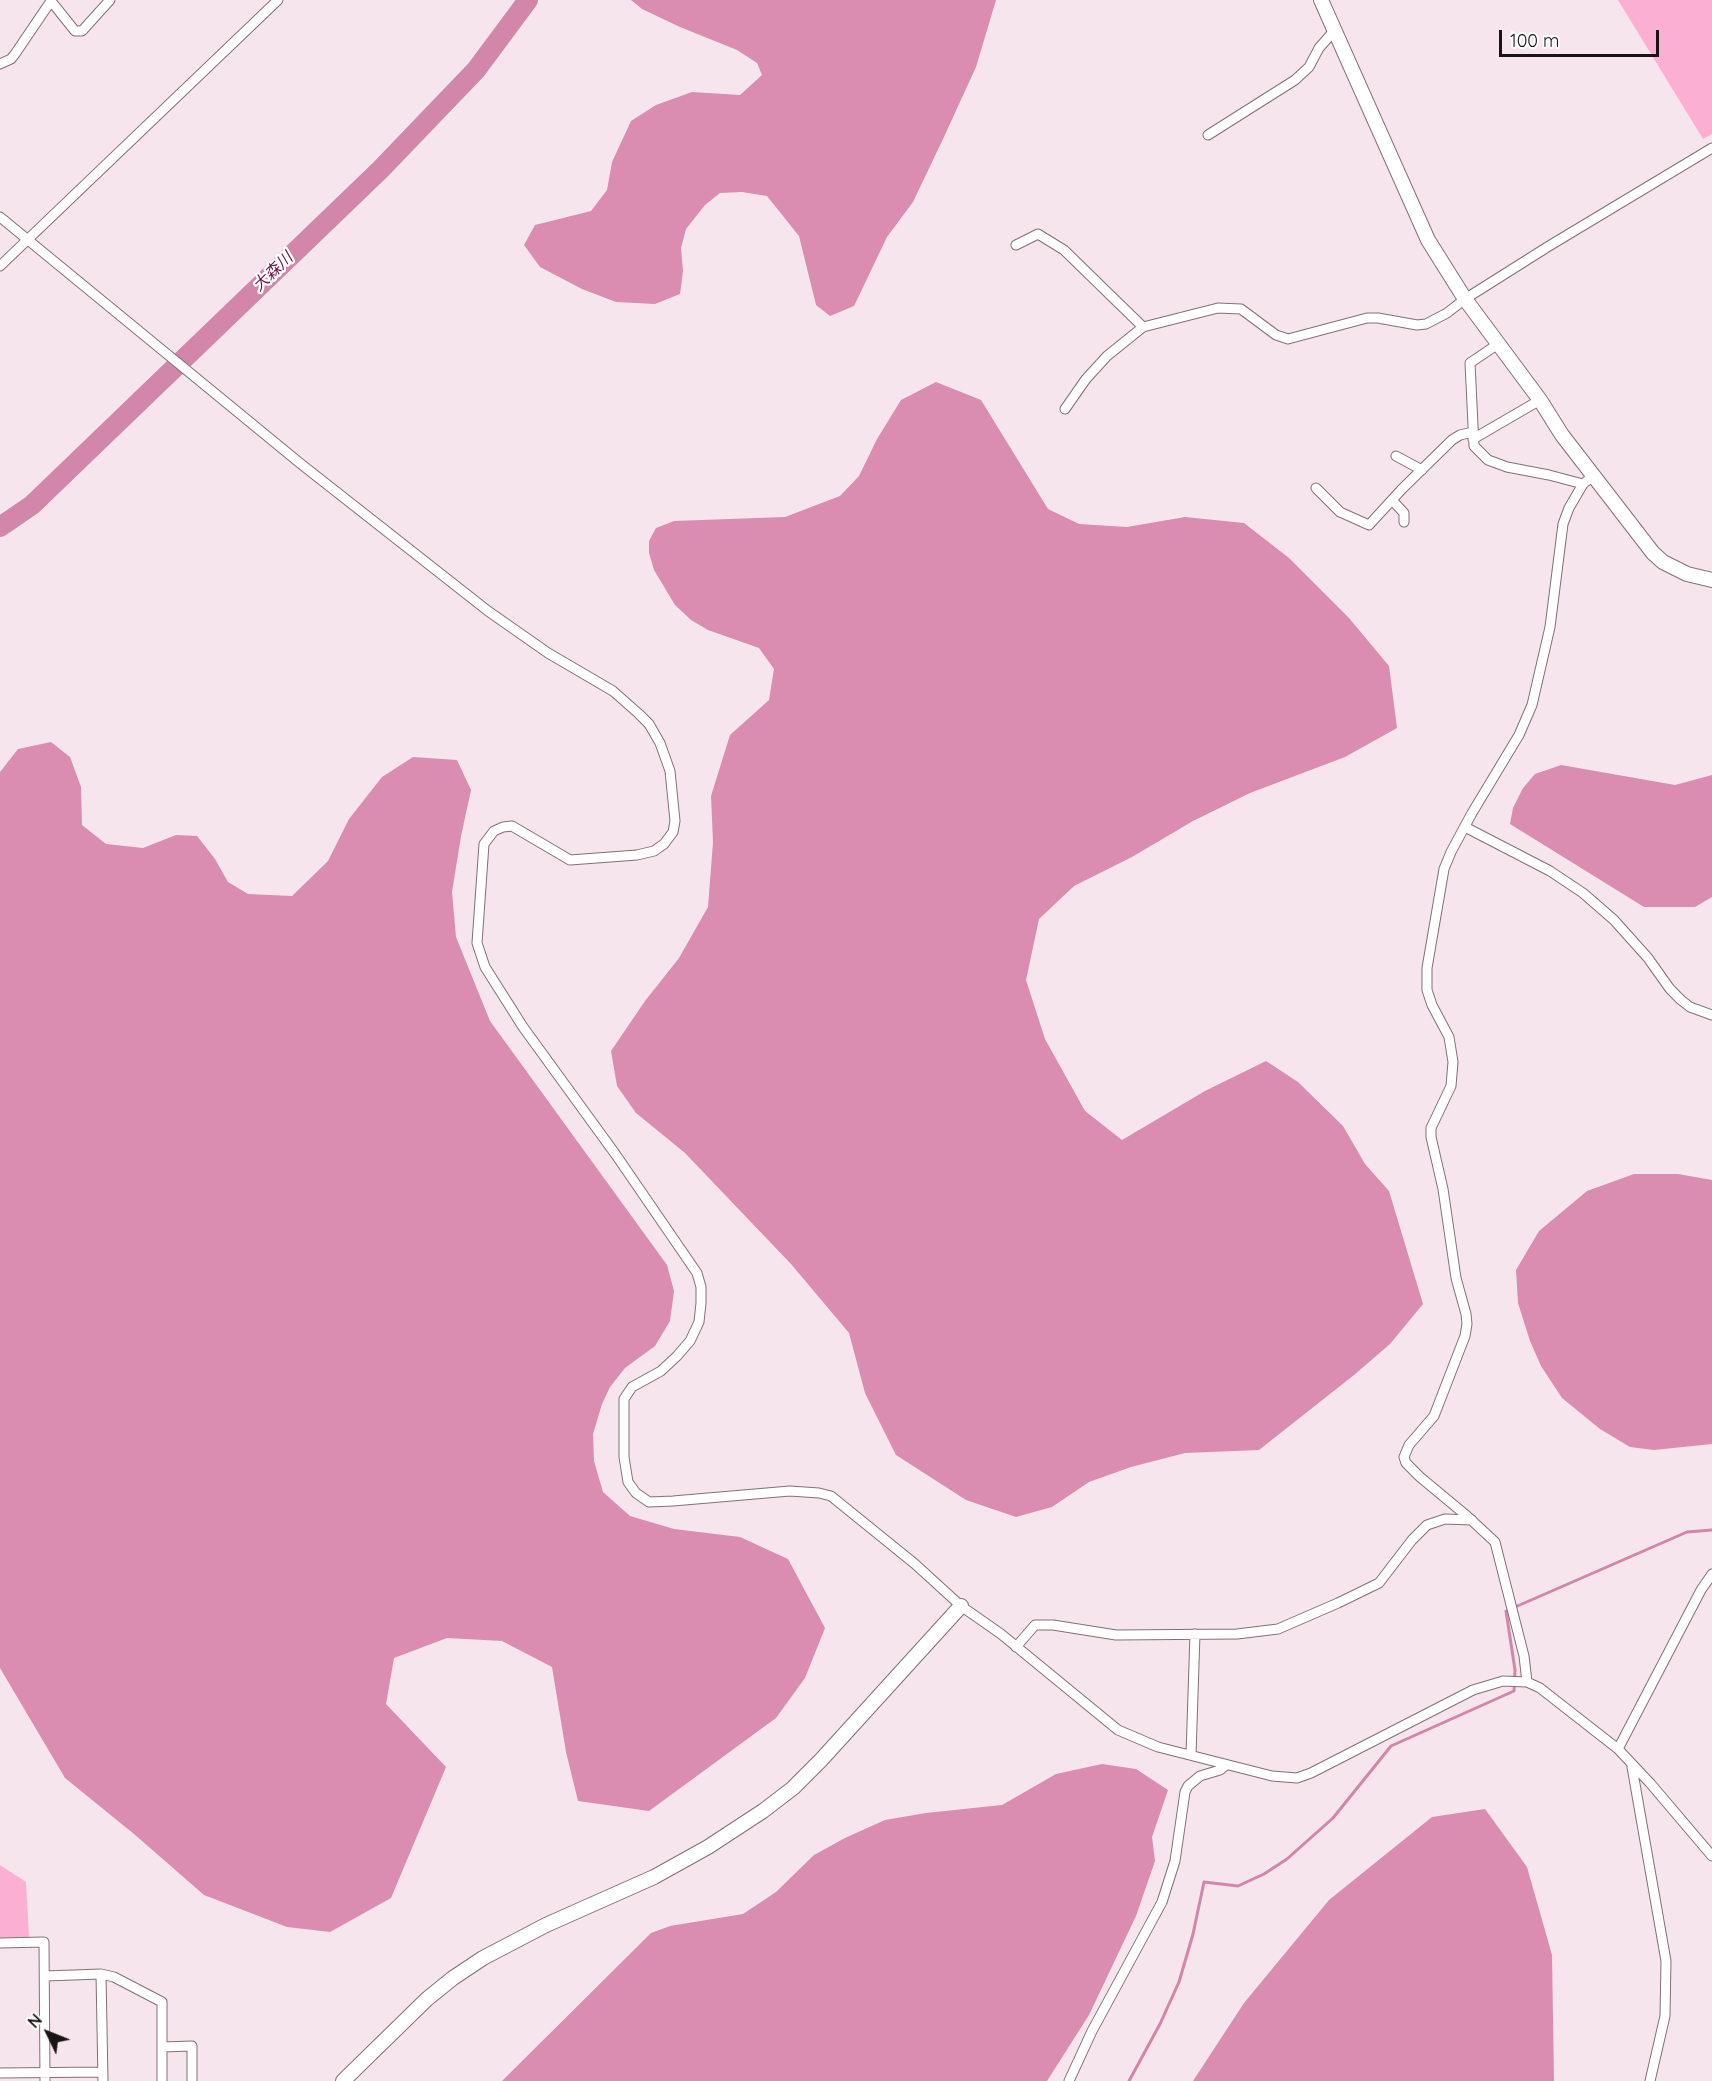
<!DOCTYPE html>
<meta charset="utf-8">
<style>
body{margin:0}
#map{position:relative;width:1712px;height:2081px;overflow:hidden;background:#f7e5ed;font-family:Quicksand,sans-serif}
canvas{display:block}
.north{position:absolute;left:18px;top:2003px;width:60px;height:60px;-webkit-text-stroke:4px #fff;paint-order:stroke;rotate:313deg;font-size:16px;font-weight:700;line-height:24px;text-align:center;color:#1a1417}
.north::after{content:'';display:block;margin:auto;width:21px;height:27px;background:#1a1417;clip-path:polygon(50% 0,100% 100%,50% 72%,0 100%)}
.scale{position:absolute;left:1499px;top:30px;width:160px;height:27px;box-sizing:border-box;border:3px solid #1a1417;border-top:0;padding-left:8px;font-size:18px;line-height:21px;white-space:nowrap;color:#1a1417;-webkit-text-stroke:4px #fff;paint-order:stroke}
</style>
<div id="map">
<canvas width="1712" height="2081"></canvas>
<div class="north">N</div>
<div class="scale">100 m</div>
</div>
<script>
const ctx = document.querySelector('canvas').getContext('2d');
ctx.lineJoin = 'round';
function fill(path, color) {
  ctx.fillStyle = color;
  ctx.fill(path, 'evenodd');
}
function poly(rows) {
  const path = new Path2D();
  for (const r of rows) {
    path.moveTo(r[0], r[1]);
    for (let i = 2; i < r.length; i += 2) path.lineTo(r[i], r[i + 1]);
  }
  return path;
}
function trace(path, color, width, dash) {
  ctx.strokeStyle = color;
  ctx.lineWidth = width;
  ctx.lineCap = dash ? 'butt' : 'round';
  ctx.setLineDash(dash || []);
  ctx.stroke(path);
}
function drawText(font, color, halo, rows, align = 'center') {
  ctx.font = font + ' Quicksand,"Noto Sans JP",sans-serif';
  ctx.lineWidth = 4.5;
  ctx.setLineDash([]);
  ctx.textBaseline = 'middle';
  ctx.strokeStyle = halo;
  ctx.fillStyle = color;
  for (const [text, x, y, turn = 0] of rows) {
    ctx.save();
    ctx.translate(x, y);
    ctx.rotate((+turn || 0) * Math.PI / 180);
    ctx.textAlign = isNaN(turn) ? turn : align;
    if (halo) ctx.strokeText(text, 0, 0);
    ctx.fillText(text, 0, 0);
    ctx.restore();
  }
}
fill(poly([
 [1618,0,1712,0,1712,134,1703,139],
 [0,1865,26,1882,29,1937,0,1938]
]), '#fbafd2');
fill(poly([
 [631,0,996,0,976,67,943,139,913,202,887,237,854,306,830,316,816,305,799,236,767,196,742,192,720,193,705,205,686,229,681,248,683,271,680,294,655,304,616,302,582,289,540,267,524,245,535,225,591,211,607,190,612,162,631,121,656,105,692,92,740,95,762,75,757,63,737,50,680,27,642,9],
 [936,382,981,400,1048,509,1079,524,1127,527,1185,517,1244,523,1289,558,1349,618,1389,666,1397,728,1345,757,1250,793,1193,821,1132,857,1074,886,1039,919,1026,980,1045,1039,1085,1111,1122,1140,1205,1091,1266,1061,1298,1082,1343,1126,1365,1164,1389,1191,1423,1304,1390,1344,1354,1375,1259,1450,1185,1453,1131,1467,1089,1482,1052,1507,1016,1517,966,1500,896,1455,865,1393,849,1333,791,1264,685,1153,636,1113,617,1086,611,1051,645,1001,679,958,708,907,713,842,711,796,730,735,769,700,774,669,759,648,708,630,691,620,675,605,654,570,649,553,649,541,656,528,674,521,785,517,840,496,859,476,877,439,901,400],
 [51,742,70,757,81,787,82,825,106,844,143,848,176,835,197,836,215,859,228,882,248,894,292,896,328,861,349,819,382,777,413,757,457,760,471,790,461,836,452,892,456,937,490,1021,667,1265,674,1291,670,1321,655,1346,625,1368,610,1387,602,1404,593,1434,594,1461,603,1492,630,1516,674,1529,740,1537,788,1559,825,1628,805,1678,776,1718,649,1811,578,1801,566,1752,552,1667,502,1641,447,1638,394,1658,386,1704,446,1767,391,1898,330,1932,287,1927,204,1895,134,1834,65,1778,0,1668,0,772,18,749],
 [1561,765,1675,785,1712,775,1712,897,1695,907,1644,907,1510,824,1513,808,1523,788,1535,774],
 [1634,1174,1678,1174,1712,1180,1712,1444,1654,1450,1630,1447,1600,1429,1562,1398,1541,1366,1530,1341,1518,1303,1516,1270,1539,1231,1587,1191],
 [1102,1764,1136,1769,1168,1790,1152,1837,1155,1861,1136,1916,1089,2015,1047,2081,502,2081,651,1933,670,1926,743,1914,776,1892,814,1855,845,1838,885,1820,926,1813,1002,1805,1056,1774],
 [1485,1809,1527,1867,1552,1955,1554,2081,1193,2081,1244,2003,1329,1900,1432,1817]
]), '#da8cb1');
trace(poly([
 [1129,2081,1160,2024,1179,1982,1193,1934,1204,1882,1238,1886,1264,1874,1287,1859,1333,1818,1391,1746,1514,1691,1515,1670,1506,1611,1687,1532,1712,1530]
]), '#d286aa', 3);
trace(poly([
 [0,527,32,505,381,169,476,70,528,0]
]), '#d286aa', 20);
const street = poly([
 [0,64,11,59,15,54,51,1,75,31,82,31,110,0],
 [1208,135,1295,80,1309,67,1319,48,1334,31],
 [0,217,301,464,488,611,548,653,613,691,639,714,649,724,660,743,670,771,675,821,673,832,664,844,654,851,637,855,570,860,512,826,503,827,494,831,484,844,477,943,485,967,523,1027,616,1155,697,1273,701,1287,701,1303,699,1322,690,1341,677,1356,661,1371,632,1387,624,1399,624,1457,628,1482,636,1493,649,1502,673,1501,790,1491,819,1493,831,1496,915,1564,961,1606,1001,1634,1118,1730,1158,1747,1272,1776,1297,1778,1311,1773,1473,1690,1503,1681,1527,1682,1540,1688,1618,1749,1650,1783,1712,1856],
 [1016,245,1038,234,1064,250,1143,327],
 [0,266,278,0],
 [1498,344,1470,363,1474,446,1488,460,1507,467,1549,475,1583,484],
 [1065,409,1086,379,1107,356,1143,327,1218,308,1241,309,1276,335,1288,339,1367,318,1378,318,1417,325,1426,324,1447,313,1465,299,1549,246,1712,148],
 [1473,439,1540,400],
 [1396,456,1422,470],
 [1316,488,1340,512,1369,525,1402,489,1452,440,1460,435,1473,432],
 [1392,500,1404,513,1404,522],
 [1465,827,1550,871,1583,893,1614,920,1648,958,1670,989,1681,1000,1690,1007,1712,1015],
 [1016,1647,1035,1625,1053,1625,1116,1635,1237,1634,1278,1629,1338,1603,1379,1583,1412,1540,1427,1525,1445,1519,1472,1520],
 [1527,1682,1524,1656,1495,1542,1467,1516,1420,1477,1406,1463,1404,1457,1409,1445,1434,1416,1465,1336,1467,1324,1466,1314,1456,1278,1443,1189,1431,1137,1431,1128,1451,1086,1453,1062,1449,1037,1432,1005,1427,990,1427,968,1444,869,1451,852,1472,813,1519,735,1532,705,1550,627,1563,524,1569,508,1583,484,1593,476],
 [1618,1749,1701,1590,1712,1574],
 [1191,1755,1195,1634],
 [1632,1767,1666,1961,1665,2016,1650,2081],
 [0,1943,44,1942,45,2081],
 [101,1974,103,2081],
 [45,1976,101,1974,114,1977,162,2002,162,2081],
 [162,2047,192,2046,192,2081],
 [0,2073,103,2072],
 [1069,2081,1092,2031,1162,1902,1175,1861,1185,1792,1188,1786,1200,1776,1220,1770,1226,1765]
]);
const secondary = poly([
 [1321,0,1428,240,1465,299,1540,400,1562,435,1653,553,1663,562,1687,574,1712,580],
 [343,2081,427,1999,453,1978,483,1958,546,1925,654,1877,708,1847,763,1811,793,1788,821,1760,961,1606]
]);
trace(street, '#817177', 11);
trace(secondary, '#817177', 16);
trace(street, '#fff', 9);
trace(secondary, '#fff', 14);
drawText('italic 16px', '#6f1449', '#fff', [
 ["大森川",273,272,-44]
]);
</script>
